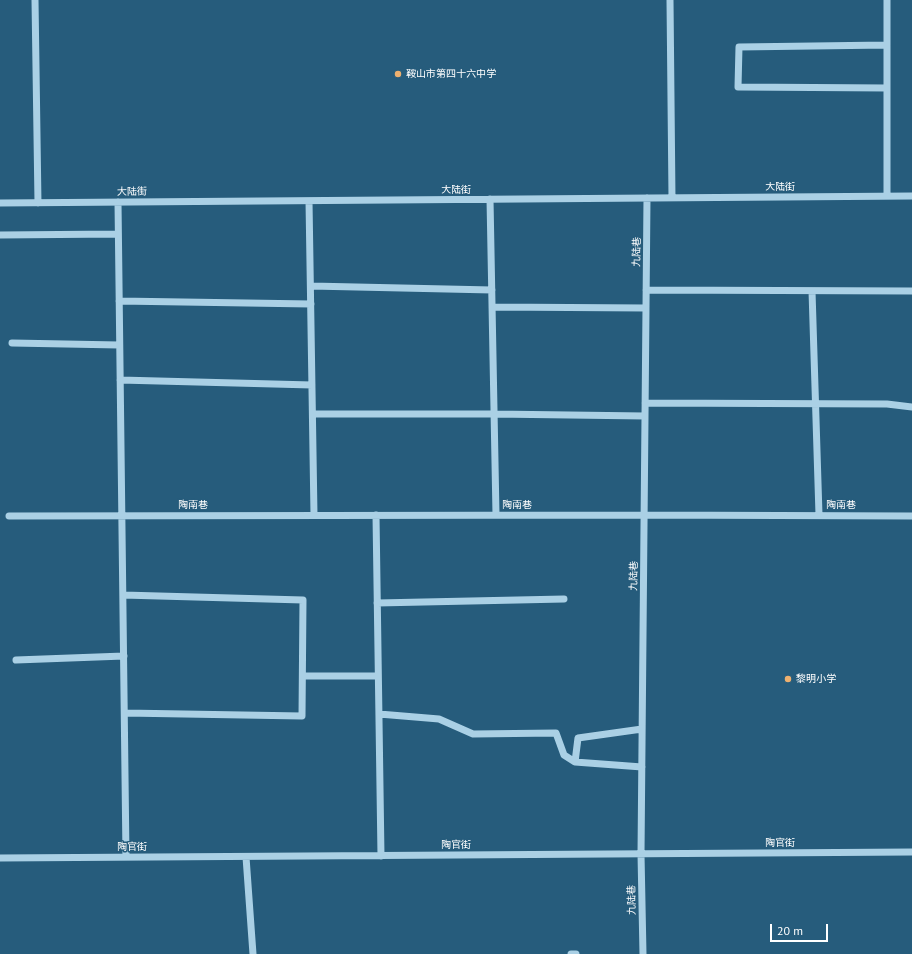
<!DOCTYPE html>
<meta charset="utf-8">
<style>
body{margin:0}
#map{position:relative;width:912px;height:954px;overflow:hidden;background:#265c7c;font-family:"PT Sans",sans-serif}
canvas{display:block}
.scale{position:absolute;left:770px;top:924px;width:58px;height:18px;box-sizing:border-box;border:2px solid #fff;border-top:0;padding-left:5px;font-size:12px;line-height:14px;white-space:nowrap;color:#fff;-webkit-text-stroke:3px #265c7c;paint-order:stroke}
</style>
<div id="map">
<canvas width="912" height="954"></canvas>
<div class="scale">20 m</div>
</div>
<script>
const ctx = document.querySelector('canvas').getContext('2d');
ctx.lineJoin = 'round';
function poly(rows) {
  const path = new Path2D();
  for (const r of rows) {
    path.moveTo(r[0], r[1]);
    for (let i = 2; i < r.length; i += 2) path.lineTo(r[i], r[i + 1]);
  }
  return path;
}
function trace(path, color, width, dash) {
  ctx.strokeStyle = color;
  ctx.lineWidth = width;
  ctx.lineCap = dash ? 'butt' : 'round';
  ctx.setLineDash(dash || []);
  ctx.stroke(path);
}
function drawText(font, color, halo, rows, align = 'center') {
  ctx.font = font + ' "PT Sans","Noto Sans SC",sans-serif';
  ctx.lineWidth = 3;
  ctx.setLineDash([]);
  ctx.textBaseline = 'middle';
  ctx.strokeStyle = halo;
  ctx.fillStyle = color;
  for (const [text, x, y, turn = 0] of rows) {
    ctx.save();
    ctx.translate(x, y);
    ctx.rotate((+turn || 0) * Math.PI / 180);
    ctx.textAlign = isNaN(turn) ? turn : align;
    if (halo) ctx.strokeText(text, 0, 0);
    ctx.fillText(text, 0, 0);
    ctx.restore();
  }
}
trace(poly([
 [35,0,38,203],
 [670,0,672,198],
 [887,0,887,196],
 [887,45,739,47,738,87,887,88],
 [490,199,496,515],
 [309,201,314,515],
 [118,202,126,857],
 [0,203,912,196],
 [0,235,118,234],
 [311,286,492,290],
 [646,290,912,291],
 [812,291,819,515],
 [119,301,311,304],
 [492,307,646,308],
 [12,343,119,345],
 [120,380,312,385],
 [645,403,887,404,912,407],
 [313,414,494,414,645,416],
 [376,515,381,856],
 [9,516,644,515,912,516],
 [123,595,303,600,302,716,125,713],
 [377,603,564,599],
 [16,660,124,656],
 [303,676,378,676],
 [379,714,439,719,473,734,556,733,564,755,575,762,642,767],
 [575,762,578,738,642,729],
 [246,857,253,954],
 [0,858,912,852],
 [571,954,576,954],
 [643,954,641,854,647,198]
]), '#aad0e5', 7);
for (const [x, y, r, color] of [
 [398,74,4,"#edb06f"],
 [788,679,4,"#edb06f"]
]) {
  const dot = new Path2D();
  dot.arc(x, y, r, 0, 2 * Math.PI);
  ctx.fillStyle = color;
  ctx.fill(dot);
  trace(dot, '#265c7c', 1.5);
}
drawText('10px', '#fff', '#265c7c', [
 ["鞍山市第四十六中学",406,74],
 ["黎明小学",796,679]
], 'left');
drawText('10px', '#fff', '#265c7c', [
 ["大陆街",780,187],
 ["大陆街",456,190],
 ["大陆街",132,192,-1],
 ["九陆巷",637,252,-89],
 ["陶南巷",193,505],
 ["陶南巷",517,505],
 ["陶南巷",841,505],
 ["九陆巷",634,576,-89],
 ["陶官街",780,843],
 ["陶官街",456,845],
 ["陶官街",132,847],
 ["九陆巷",632,900,-91]
]);
</script>
